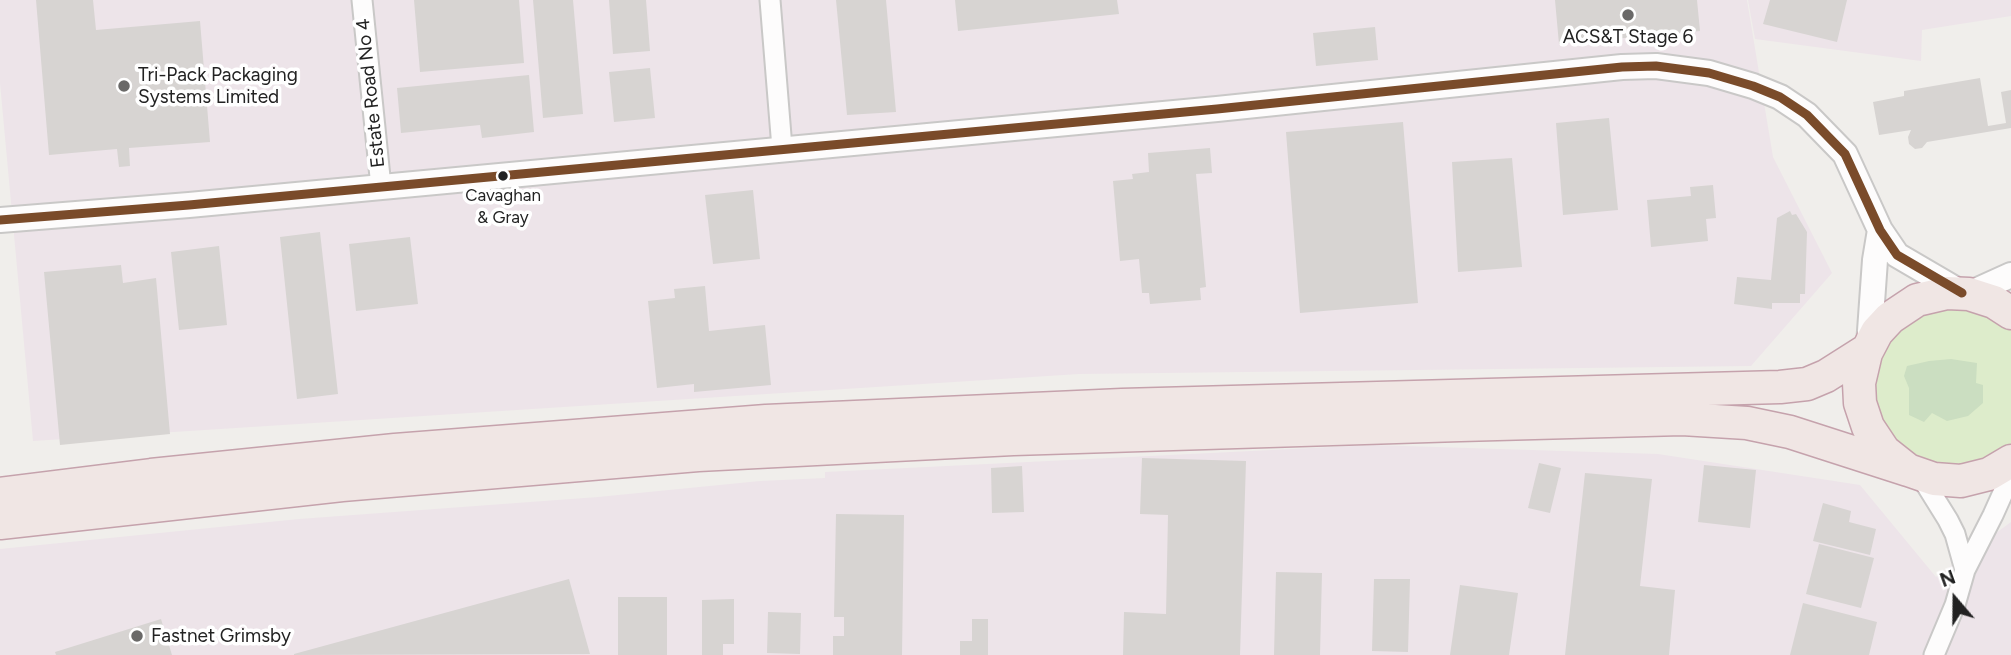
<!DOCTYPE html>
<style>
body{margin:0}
#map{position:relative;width:2011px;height:655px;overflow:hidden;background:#f0eeeb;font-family:Figtree,sans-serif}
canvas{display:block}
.north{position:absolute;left:1920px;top:564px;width:70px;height:70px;-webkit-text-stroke:5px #fff;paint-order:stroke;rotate:340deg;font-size:19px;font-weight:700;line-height:28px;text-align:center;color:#222}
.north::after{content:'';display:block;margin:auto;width:24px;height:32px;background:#222;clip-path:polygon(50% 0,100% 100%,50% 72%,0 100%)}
</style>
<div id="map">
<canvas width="2011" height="655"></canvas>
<div class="north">N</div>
</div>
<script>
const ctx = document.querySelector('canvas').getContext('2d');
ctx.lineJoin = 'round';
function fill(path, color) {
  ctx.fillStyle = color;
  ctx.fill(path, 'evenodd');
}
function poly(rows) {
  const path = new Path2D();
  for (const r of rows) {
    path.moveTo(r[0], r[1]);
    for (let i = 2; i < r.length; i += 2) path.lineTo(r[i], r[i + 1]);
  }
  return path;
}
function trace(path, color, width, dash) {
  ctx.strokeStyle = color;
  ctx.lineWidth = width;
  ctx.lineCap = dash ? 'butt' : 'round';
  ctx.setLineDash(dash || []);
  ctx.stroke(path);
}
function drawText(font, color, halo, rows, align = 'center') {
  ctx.font = font + ' Figtree,sans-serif';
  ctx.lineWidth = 7;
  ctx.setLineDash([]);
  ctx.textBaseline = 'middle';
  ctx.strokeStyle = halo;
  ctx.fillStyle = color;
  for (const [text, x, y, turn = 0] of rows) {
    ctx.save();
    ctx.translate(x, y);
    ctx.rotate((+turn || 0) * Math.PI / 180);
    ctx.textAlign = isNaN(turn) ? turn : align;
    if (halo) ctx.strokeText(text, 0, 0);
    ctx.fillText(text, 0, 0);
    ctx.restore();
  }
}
fill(poly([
 [0,0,1747,0,1773,157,1832,273,1751,366,1079,374,33,441,0,83],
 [1748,0,2011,0,2011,16,1922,30,1921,61,1755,39],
 [1373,445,1658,454,1860,485,1936,577,2011,522,2011,655,0,655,0,549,299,519,598,497,760,481,825,478,825,472]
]), '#ede4e9');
fill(poly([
 [1933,308,1972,308,2011,330,2011,444,2001,453,1970,467,1933,466,1900,449,1874,409,1874,366,1892,333]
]), '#ddeccb');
fill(poly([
 [1951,359,1977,363,1976,383,1983,385,1983,403,1968,416,1947,421,1932,413,1924,422,1909,415,1909,388,1904,376,1907,366,1929,361]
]), '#cbdec1');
fill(poly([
 [36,0,93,0,96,30,200,21,210,142,129,148,130,166,119,167,117,149,49,155],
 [414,0,519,0,524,63,420,72],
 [533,0,573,0,583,114,543,118],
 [609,0,646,0,650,51,613,54],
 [836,0,886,0,896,112,847,115],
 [955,0,1117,0,1119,14,958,31],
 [1555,0,1697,0,1700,31,1559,44],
 [1770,0,1847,0,1837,42,1763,24],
 [1375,27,1378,60,1316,66,1313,33],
 [650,68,655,118,614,122,609,72],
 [529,75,534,132,482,138,480,125,401,133,397,88],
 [1980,78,1988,126,2006,123,2001,92,2011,90,2011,128,1927,142,1922,148,1915,149,1909,144,1908,137,1911,130,1879,135,1873,102,1904,96,1904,91],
 [1609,118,1618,210,1563,215,1556,123],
 [1403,122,1418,303,1300,313,1286,132],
 [1210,148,1212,173,1196,174,1206,287,1200,288,1201,300,1150,304,1149,293,1142,293,1139,259,1120,261,1113,181,1133,179,1132,174,1149,172,1148,153],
 [1512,158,1522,267,1458,272,1452,162],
 [1713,185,1716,218,1706,219,1708,241,1651,247,1647,200,1691,196,1690,187],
 [753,190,760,259,713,264,705,195],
 [1790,211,1792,215,1796,214,1807,232,1805,294,1800,294,1800,303,1772,303,1772,309,1734,304,1737,277,1771,280,1777,218],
 [320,232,338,394,297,399,280,237],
 [410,237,418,304,356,311,349,244],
 [219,246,227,325,179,330,171,252],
 [121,265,123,283,156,278,170,434,60,445,44,272],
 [705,286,709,331,765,325,771,385,694,392,694,384,657,388,648,301,675,298,674,289],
 [1142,458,1246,461,1240,655,1123,655,1124,612,1166,614,1168,515,1140,514],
 [1539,463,1561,468,1550,513,1528,508],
 [1704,465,1756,470,1750,528,1698,522],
 [1022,466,1024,512,992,513,991,468],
 [1585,473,1652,479,1640,586,1675,590,1669,655,1565,655],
 [1823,503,1851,511,1849,522,1876,529,1870,555,1813,541],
 [836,514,904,515,902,655,833,655,833,636,844,636,844,617,834,617],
 [1819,544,1874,558,1861,608,1806,594],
 [1276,572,1322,573,1320,655,1274,655],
 [569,579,590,654,294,655,294,654],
 [1374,579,1410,579,1408,652,1372,651],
 [1460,585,1518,593,1509,655,1450,655],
 [618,597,667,597,667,655,618,655],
 [734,599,734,644,723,644,723,655,702,655,702,600],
 [1803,603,1877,622,1869,655,1790,655],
 [768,612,801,613,800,654,767,653],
 [161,619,172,655,56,655,55,652],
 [972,619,988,619,988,655,960,655,960,641,972,641]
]), '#d7d4d2');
const minor = poly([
 [362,0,381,187],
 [770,0,782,148],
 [1920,475,1948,520,1955,534,1965,570],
 [1934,655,1955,605,1965,570,1993,515,2011,475]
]);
const tertiary = poly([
 [0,220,189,205,1217,109,1622,67,1656,66,1709,73,1753,86,1780,97,1807,115,1845,154,1880,230,1897,255,1962,293],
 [1969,294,2011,275],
 [1869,345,1875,260,1880,230]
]);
const trunk = poly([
 [2011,313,1994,302,1969,294,1947,293,1917,300,1890,318,1877,332,1866,353,1859,383,1860,403,1868,427,1884,451,1908,470,1934,479,1961,481,1989,474,2011,461],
 [0,494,151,475,395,450,766,421,1122,405,1780,387,1807,384,1826,376,1867,350],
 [0,523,342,485,698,455,1013,439,1460,425,1682,419,1747,423,1790,432,1908,470]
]);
trace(minor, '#c9c8c7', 23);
trace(tertiary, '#c9c8c7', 28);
trace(trunk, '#c5a2ac', 35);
trace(minor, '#fdfcfc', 19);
trace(tertiary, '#fdfcfc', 24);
trace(trunk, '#f0e6e4', 32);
trace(poly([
 [0,220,189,205,1217,109,1622,67,1656,66,1709,73,1753,86,1780,97,1807,115,1845,154,1880,230,1897,255,1962,293]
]), '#7a4b2a', 9);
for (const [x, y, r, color] of [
 [1628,15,7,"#6a6968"],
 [124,86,7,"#6a6968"],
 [503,176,6,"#222"],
 [137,636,7,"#6a6968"]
]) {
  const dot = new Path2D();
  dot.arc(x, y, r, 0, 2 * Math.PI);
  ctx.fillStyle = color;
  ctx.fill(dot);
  trace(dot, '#fff', 2.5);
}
drawText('17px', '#222', '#fff', [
 ["Cavaghan",503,196],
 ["& Gray",503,218]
]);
drawText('19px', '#222', '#fff', [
 ["ACS&T Stage 6",1628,37,"center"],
 ["Tri-Pack Packaging",138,75],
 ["Systems Limited",138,97],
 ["Fastnet Grimsby",151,636]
], 'left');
drawText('19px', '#222', '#fff', [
 ["Estate Road No 4",371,93,-96]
]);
</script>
